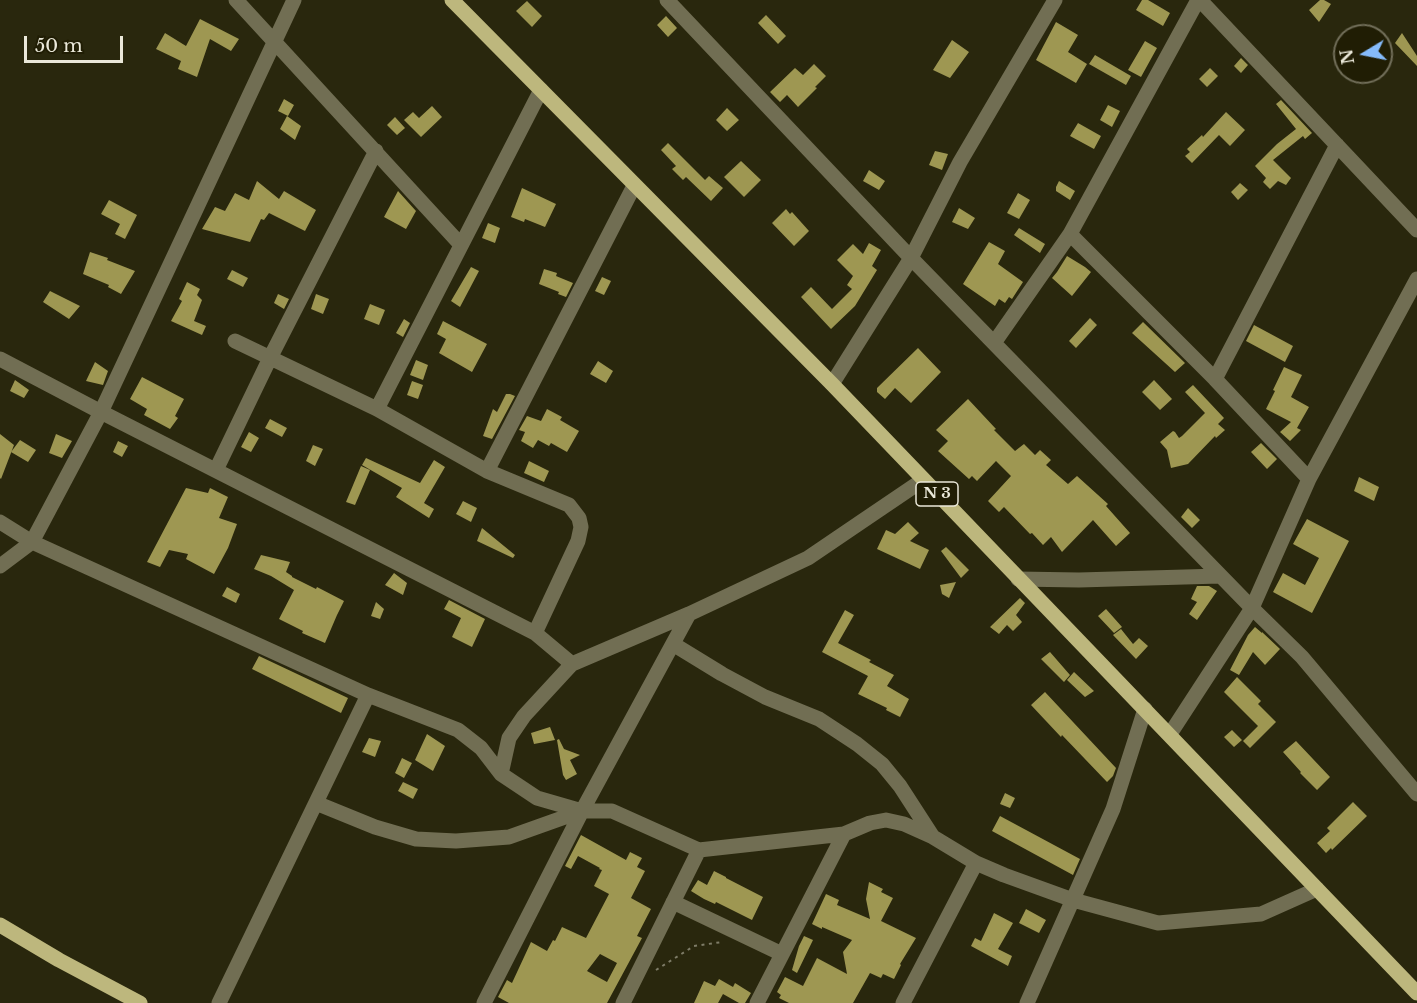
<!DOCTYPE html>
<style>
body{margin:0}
#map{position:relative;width:1417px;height:1003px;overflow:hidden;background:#29270d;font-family:"Libre Baskerville",serif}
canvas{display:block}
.north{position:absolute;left:1333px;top:24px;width:60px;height:60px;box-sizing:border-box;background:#201d04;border:2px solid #716e59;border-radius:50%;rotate:260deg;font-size:16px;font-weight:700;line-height:24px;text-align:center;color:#eae8d9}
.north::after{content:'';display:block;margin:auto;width:21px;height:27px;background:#85bbfb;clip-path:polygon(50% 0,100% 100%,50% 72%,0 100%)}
.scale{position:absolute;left:24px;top:36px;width:99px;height:27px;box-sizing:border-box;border:3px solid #eae8d9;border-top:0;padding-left:8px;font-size:18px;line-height:21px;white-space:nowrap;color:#eae8d9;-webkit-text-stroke:4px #201d04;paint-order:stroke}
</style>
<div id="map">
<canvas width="1417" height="1003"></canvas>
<div class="north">N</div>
<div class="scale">50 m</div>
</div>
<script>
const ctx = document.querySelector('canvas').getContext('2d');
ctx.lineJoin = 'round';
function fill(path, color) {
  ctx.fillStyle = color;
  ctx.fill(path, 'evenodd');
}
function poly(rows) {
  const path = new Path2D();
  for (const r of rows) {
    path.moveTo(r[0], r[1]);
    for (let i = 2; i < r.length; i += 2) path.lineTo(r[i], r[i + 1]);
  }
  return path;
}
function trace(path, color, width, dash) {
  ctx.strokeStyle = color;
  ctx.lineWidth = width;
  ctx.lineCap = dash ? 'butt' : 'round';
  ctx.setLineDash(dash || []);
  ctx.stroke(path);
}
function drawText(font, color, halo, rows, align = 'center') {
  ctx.font = font + ' "Libre Baskerville",serif';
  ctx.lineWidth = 6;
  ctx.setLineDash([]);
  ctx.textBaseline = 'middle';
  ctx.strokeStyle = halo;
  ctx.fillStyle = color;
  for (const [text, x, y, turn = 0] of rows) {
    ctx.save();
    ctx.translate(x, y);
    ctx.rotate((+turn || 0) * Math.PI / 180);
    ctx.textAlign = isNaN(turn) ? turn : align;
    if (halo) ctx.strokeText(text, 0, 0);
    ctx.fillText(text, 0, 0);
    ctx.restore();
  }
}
fill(poly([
 [1142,0,1148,0,1170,13,1163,26,1136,10],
 [1320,0,1324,0,1331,4,1319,22,1309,10],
 [527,1,542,16,532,27,516,11],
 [766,15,786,36,778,44,758,23],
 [666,16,677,28,668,37,657,25],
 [200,19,239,39,231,51,210,39,197,77,178,69,181,61,156,49,165,33,186,46],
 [1056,22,1078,35,1068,52,1087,64,1076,83,1036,60],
 [1402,33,1417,56,1417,66,1395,43],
 [952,40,969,52,950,78,933,70],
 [1145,41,1157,48,1141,77,1128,70],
 [1095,55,1131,76,1126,85,1089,64],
 [1241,58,1248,65,1241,73,1234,66],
 [814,64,826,76,815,87,817,88,798,107,787,95,780,102,770,92,795,68,803,75],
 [1210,68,1218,76,1207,87,1199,79],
 [284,99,294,105,288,116,278,111],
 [1281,100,1312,133,1305,139,1303,136,1273,160,1291,178,1286,185,1278,181,1270,189,1263,182,1266,178,1255,166,1277,144,1296,129,1276,104],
 [1108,105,1120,111,1112,127,1100,120],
 [432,106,442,117,421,137,404,120,413,112,419,118],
 [727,108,739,120,727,131,716,120],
 [1226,112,1245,130,1230,146,1219,135,1192,163,1185,156,1190,152,1187,149,1202,135,1203,137],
 [287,116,301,126,295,140,280,129],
 [395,117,405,128,397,135,387,125],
 [1078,123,1101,136,1094,149,1070,136],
 [668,143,705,180,709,176,723,188,711,201,686,177,683,180,672,169,676,166,661,150],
 [935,151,948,154,942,170,929,165],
 [741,161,761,180,744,197,724,177],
 [869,170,885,181,879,190,863,181],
 [257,181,279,199,284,191,316,210,305,231,269,213,264,220,261,219,250,242,202,229,215,207,225,211,235,193,249,200],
 [1059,181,1075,191,1070,200,1056,191,1056,187],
 [1240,183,1248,190,1238,200,1231,192],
 [522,188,556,204,545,227,525,219,524,222,511,217],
 [398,191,416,211,406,229,384,217],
 [1018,193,1030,200,1019,219,1007,213],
 [109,200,137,215,125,239,115,234,120,224,101,214],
 [959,208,975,218,968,229,952,222],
 [786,209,790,214,792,212,809,231,794,246,772,223],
 [488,223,500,228,495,243,482,238],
 [1019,228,1045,244,1040,253,1014,235],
 [989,242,1005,251,998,264,1023,282,1012,299,1009,297,1005,303,999,299,995,306,963,284],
 [869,243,881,250,872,266,877,270,855,306,831,329,801,297,811,287,832,309,852,289,847,285,853,276,837,260,853,244,863,254],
 [90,252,108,258,107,260,135,271,121,294,108,287,109,285,83,274],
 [1067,256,1085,267,1091,272,1072,296,1052,278,1057,272],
 [471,267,479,271,460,307,451,301],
 [544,269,557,273,556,276,573,283,566,297,558,294,559,292,539,284],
 [232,270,248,278,243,287,227,279],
 [602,277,611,281,604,295,595,291],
 [187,282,200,289,197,295,202,300,194,321,206,326,202,335,171,321,182,301,179,299],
 [50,291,80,306,69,319,43,302],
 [278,294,289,299,284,309,274,303],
 [316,294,329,299,323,314,311,309],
 [370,304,385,310,379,325,364,319],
 [1090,318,1097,325,1076,348,1069,341],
 [404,319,410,323,403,337,396,333],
 [443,321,487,344,472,372,439,353,446,339,437,334],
 [1143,322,1185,363,1175,372,1132,333],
 [1254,325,1293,346,1285,362,1246,341],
 [918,348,941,372,911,403,895,388,885,399,877,392,877,388],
 [416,360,428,365,423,380,410,375],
 [598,361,613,371,606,383,590,374],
 [95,362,108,371,103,385,86,381],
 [1284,367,1302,375,1291,397,1309,407,1297,428,1301,430,1290,441,1280,432,1291,422,1266,409,1275,391,1273,390],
 [142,377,184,399,175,416,178,418,170,429,144,415,147,409,130,399],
 [15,380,29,390,24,398,10,391],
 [1154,380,1172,399,1160,410,1142,392],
 [412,381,423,385,418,399,407,395],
 [1193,385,1224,418,1218,424,1225,430,1216,438,1215,436,1188,464,1171,468,1167,450,1160,442,1173,431,1175,432,1179,438,1182,436,1205,413,1185,392],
 [506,394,510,394,515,396,492,439,483,436,493,409,497,412],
 [968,399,996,429,994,430,1015,451,1024,444,1035,455,1040,450,1051,460,1046,465,1068,484,1077,476,1108,504,1106,506,1130,533,1116,546,1093,520,1062,552,1051,537,1043,545,1032,533,1030,534,1004,507,999,512,988,501,1011,476,996,461,977,481,972,476,969,479,938,451,948,441,936,430],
 [547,409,562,417,560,420,579,431,567,452,551,443,549,446,538,440,533,448,521,441,525,432,519,430,527,416,541,421],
 [270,419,287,428,282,437,265,428],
 [249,432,259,438,251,452,241,447],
 [0,434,14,445,1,479,0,478],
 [56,434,72,441,62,458,49,453],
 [20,440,36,450,28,462,11,452],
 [118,441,128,446,122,457,113,452],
 [1261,443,1277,459,1267,469,1251,452],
 [313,445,323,449,315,466,306,461],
 [366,458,420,483,434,460,445,467,424,503,434,509,429,518,396,497,402,488,362,465],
 [529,461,549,471,544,482,524,473],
 [361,466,370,470,355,505,346,502],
 [1359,477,1379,487,1374,501,1354,491],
 [186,488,208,493,210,488,228,497,219,518,237,524,228,548,214,574,186,559,188,554,169,550,160,567,147,562],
 [463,501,477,508,471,522,456,514],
 [1188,508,1200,520,1192,528,1181,517],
 [1307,519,1349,541,1312,613,1273,592,1283,573,1305,585,1319,558,1293,544],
 [908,522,919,533,910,541,929,550,920,569,877,549,886,530,895,534],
 [482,528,515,555,513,558,477,541],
 [946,547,969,570,961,578,941,551],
 [261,555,290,562,286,572,292,576,292,577,316,589,317,587,344,601,337,615,325,643,302,633,303,631,279,619,294,590,271,576,254,569],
 [394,573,407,583,403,595,385,585],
 [956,582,949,598,942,594,940,585],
 [1197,586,1209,586,1217,591,1197,620,1189,614,1197,602,1191,599],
 [227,587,240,594,236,603,222,596],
 [1020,598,1025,603,1016,615,1022,622,1013,631,1007,625,999,634,990,627],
 [449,600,485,619,472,647,452,637,461,618,444,609],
 [376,602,384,609,380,619,371,616],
 [1106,609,1122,627,1114,633,1098,616],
 [845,610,854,615,838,643,871,660,869,662,894,675,887,686,909,699,900,717,886,710,887,708,858,694,868,676,822,652],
 [1255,627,1262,633,1262,632,1280,649,1265,665,1253,652,1239,675,1230,670,1248,635],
 [1121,629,1133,644,1139,638,1148,646,1136,659,1113,635],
 [1050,652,1070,675,1064,682,1041,659],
 [259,656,348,698,341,713,252,669],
 [1074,672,1094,691,1085,697,1067,680],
 [1237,677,1261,701,1258,704,1276,722,1250,748,1243,741,1258,726,1224,692],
 [1045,692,1116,768,1113,776,1107,782,1062,735,1061,737,1031,705],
 [550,727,555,740,534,744,531,733],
 [1232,730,1242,740,1234,747,1224,737],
 [427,734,445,746,433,771,415,760],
 [369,738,381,741,375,757,362,752],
 [559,739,564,749,580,755,570,760,577,774,566,780,563,775,557,740],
 [1296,741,1330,777,1317,790,1300,773,1301,772,1283,752],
 [402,758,412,763,404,778,395,773],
 [403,782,418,789,413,799,398,791],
 [1005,793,1015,798,1010,808,1000,804],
 [1353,802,1367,816,1332,850,1331,848,1326,853,1317,843,1330,831,1327,828],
 [1000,816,1080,859,1073,875,992,831],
 [581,835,626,860,630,852,642,858,637,867,645,871,631,898,651,909,637,936,642,938,607,1003,509,1003,498,997,507,980,512,983,531,942,547,951,553,940,555,941,562,927,586,938,609,894,594,886,602,870,599,869,600,868,578,856,571,869,565,866],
 [600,954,617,963,607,982,587,971],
 [714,871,726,877,726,878,763,897,752,920,716,902,715,904,704,899,691,891,698,880,707,885],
 [869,882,883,889,881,892,893,898,881,921,916,938,900,964,901,965,894,979,883,974,881,978,870,973,853,1003,789,1003,779,998,781,995,777,992,785,977,803,986,817,958,847,974,843,952,852,940,822,927,822,929,812,924,826,894,839,900,837,905,870,919,866,899],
 [1026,909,1046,920,1039,933,1019,923],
 [994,913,1013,923,998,949,1012,956,1008,966,971,946,975,938,981,941],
 [804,936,813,940,797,973,792,970,799,946],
 [719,979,733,987,735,983,751,993,745,1003,739,1003,723,994,718,1003,694,1003,704,981,715,986]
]), '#9e9752');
trace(poly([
 [656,970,694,946,722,942]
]), '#7e7c67', 2, [3, 4.5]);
trace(poly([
 [236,0,461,245],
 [667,0,911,258,1252,608,1302,657,1417,794],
 [1200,0,1417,230],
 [1070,234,1215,379,1309,479],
 [235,341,377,409,487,471,569,505,579,518,581,527,578,541,535,633],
 [994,343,1070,234,1198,0],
 [0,359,101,412,535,633,572,664],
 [1215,379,1337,145],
 [832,384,911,258,960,162,1055,0],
 [377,409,541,90],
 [216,470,270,358,376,151],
 [487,471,634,186],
 [0,522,32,542,368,695,458,730,481,748,501,774,537,798,582,811,612,811,699,850,844,834,870,823,886,820,904,824,933,837,976,863,1004,875,1073,900,1158,923,1261,914,1317,889],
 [0,566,32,542,101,412,294,0],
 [1018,579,1079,580,1220,576],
 [673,644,722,674,765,697,819,719,857,744,882,764,900,786,933,837],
 [1170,734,1252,608,1309,479,1417,279],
 [501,774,509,738,524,716,572,664,689,614,808,558,861,522,923,480],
 [316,803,375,827,416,839,456,841,509,837,582,811],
 [673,902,782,954],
 [219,1003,368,695],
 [484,1003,582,811,689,614],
 [623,1003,699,850],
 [757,1003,844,834],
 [903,1003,976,863],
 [1027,1003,1113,809,1145,709]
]), '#716e53', 15);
trace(poly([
 [452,0,832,384,1417,993],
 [0,925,59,960,140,1003]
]), '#bdb77d', 15);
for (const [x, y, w] of [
 [937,494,42]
]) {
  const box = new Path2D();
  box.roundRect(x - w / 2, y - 12, w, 24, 4.5);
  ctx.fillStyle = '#201d04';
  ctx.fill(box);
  trace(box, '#eae8d9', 1.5);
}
drawText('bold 15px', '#eae8d9', null, [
 ["N 3",937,494]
]);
</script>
